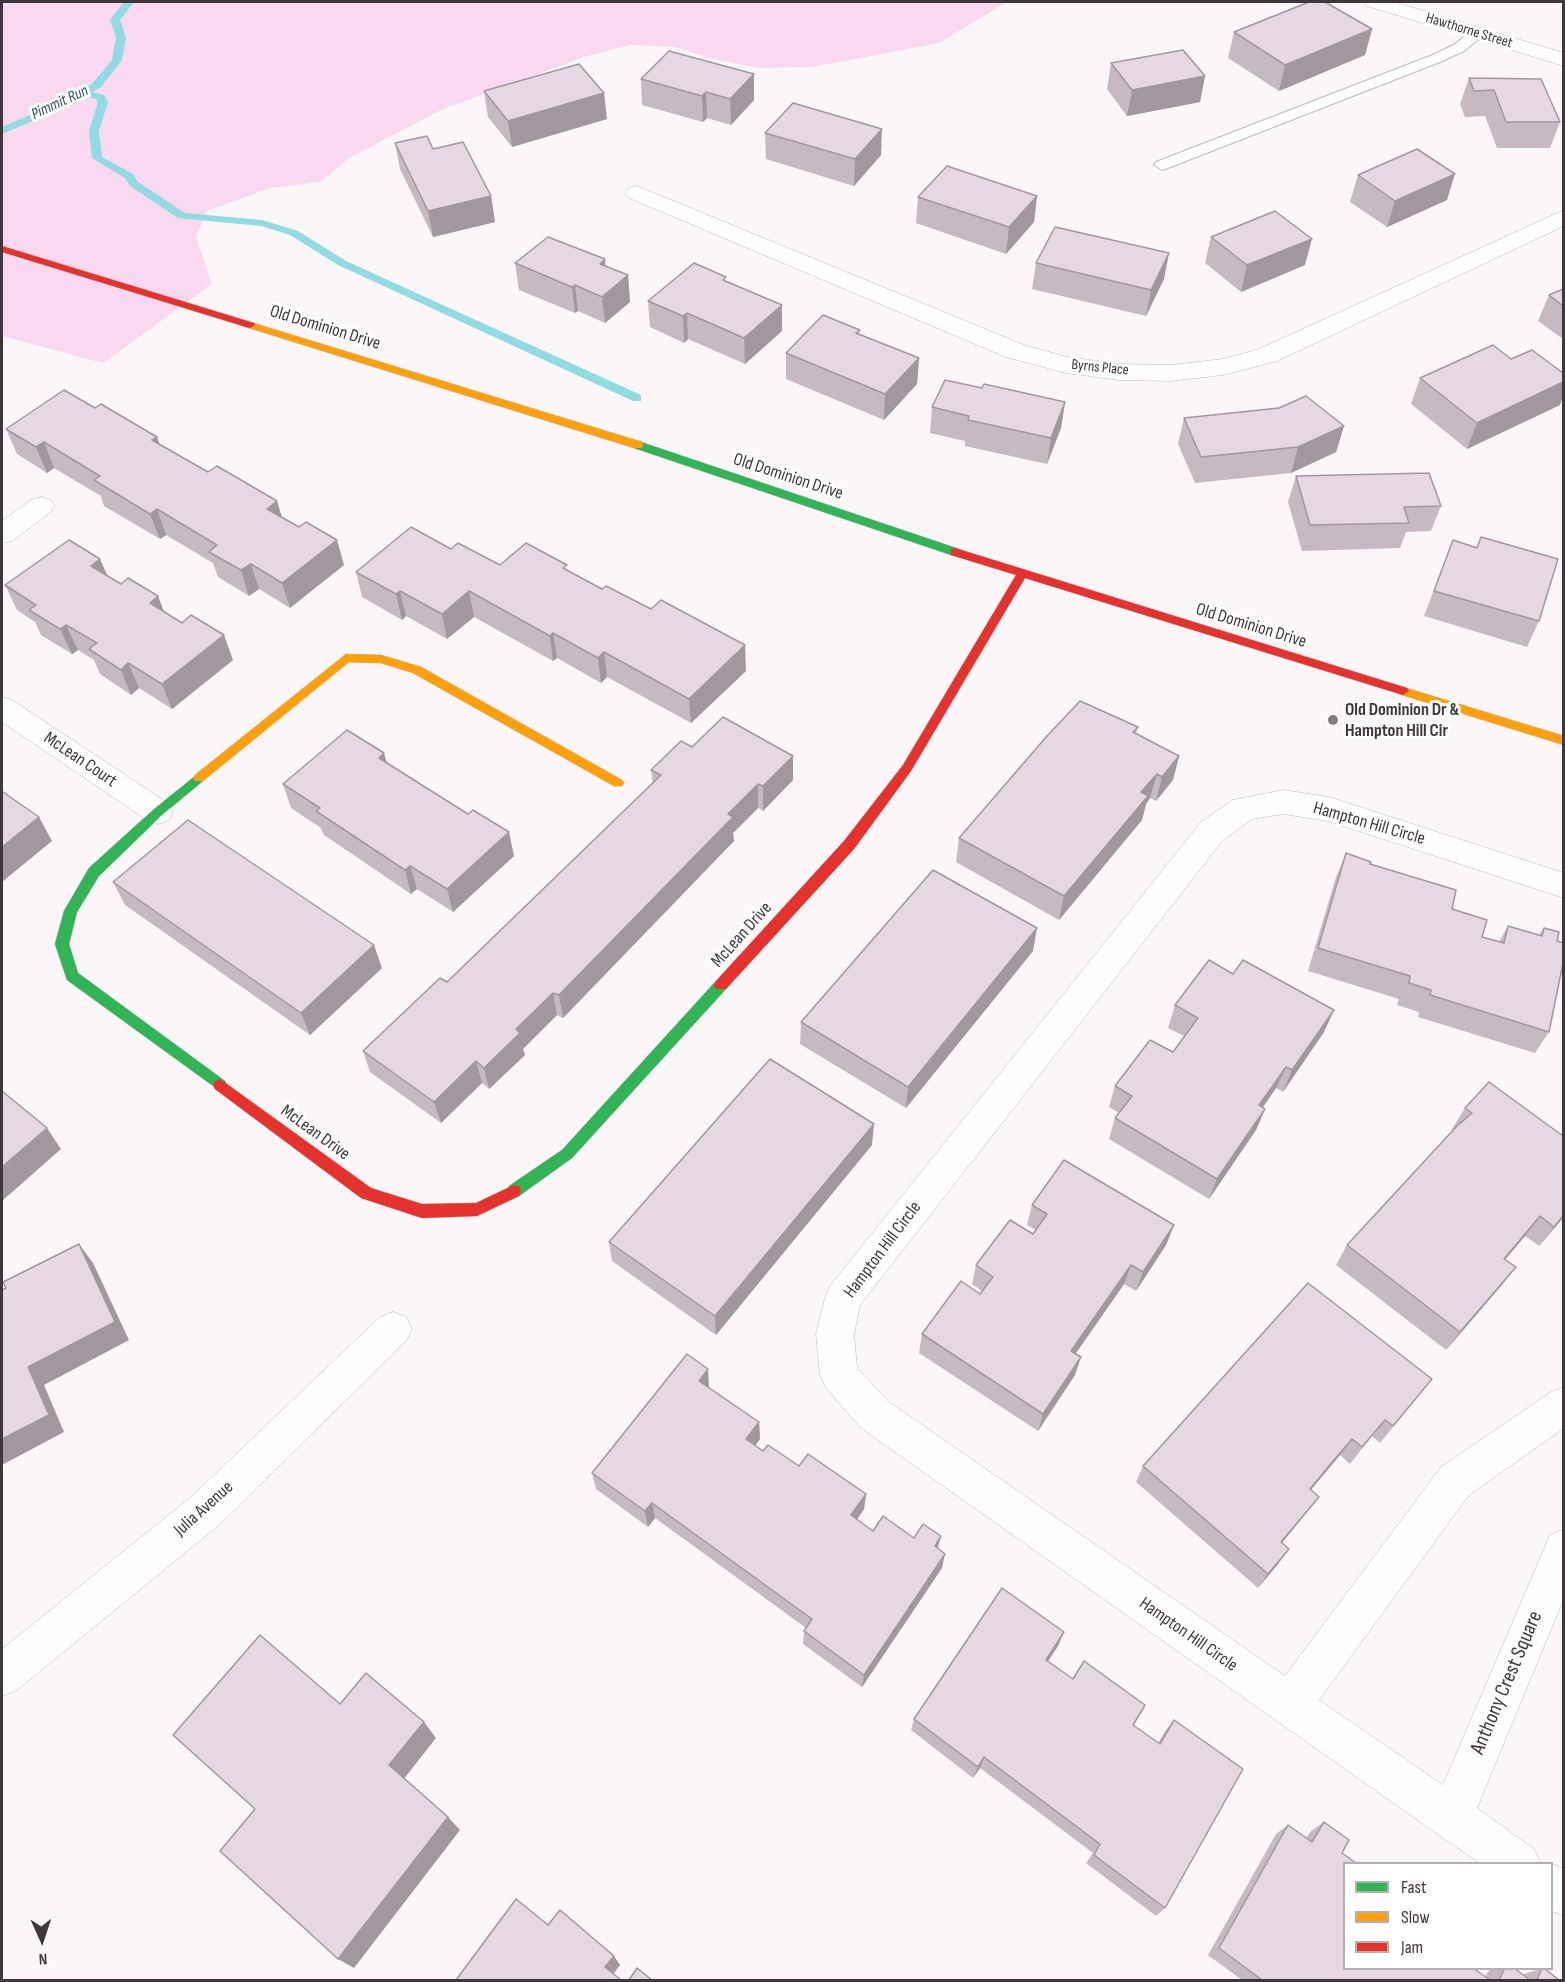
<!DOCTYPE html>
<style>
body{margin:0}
#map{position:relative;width:1565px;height:1982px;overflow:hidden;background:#fbf7f9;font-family:"Sofia Sans Condensed",sans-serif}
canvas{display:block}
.frame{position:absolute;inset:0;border:3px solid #40363e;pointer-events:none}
.legend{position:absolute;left:1343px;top:1862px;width:210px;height:108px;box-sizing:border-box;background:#fff;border:2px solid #b3afb2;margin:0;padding:8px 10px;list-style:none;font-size:18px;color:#40363e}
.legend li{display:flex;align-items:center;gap:12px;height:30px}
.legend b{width:30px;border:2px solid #b3afb2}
.north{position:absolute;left:12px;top:1910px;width:60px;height:60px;-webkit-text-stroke:4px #fff;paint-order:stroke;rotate:177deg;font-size:16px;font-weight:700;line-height:24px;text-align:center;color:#40363e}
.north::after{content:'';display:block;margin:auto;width:21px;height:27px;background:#40363e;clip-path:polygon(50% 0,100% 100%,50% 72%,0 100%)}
</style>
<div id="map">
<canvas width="1565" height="1982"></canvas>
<div class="frame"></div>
<ul class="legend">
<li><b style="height:8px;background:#30b455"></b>Fast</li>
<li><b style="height:8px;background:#ff9f0a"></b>Slow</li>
<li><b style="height:8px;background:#e5322d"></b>Jam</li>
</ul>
<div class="north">N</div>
</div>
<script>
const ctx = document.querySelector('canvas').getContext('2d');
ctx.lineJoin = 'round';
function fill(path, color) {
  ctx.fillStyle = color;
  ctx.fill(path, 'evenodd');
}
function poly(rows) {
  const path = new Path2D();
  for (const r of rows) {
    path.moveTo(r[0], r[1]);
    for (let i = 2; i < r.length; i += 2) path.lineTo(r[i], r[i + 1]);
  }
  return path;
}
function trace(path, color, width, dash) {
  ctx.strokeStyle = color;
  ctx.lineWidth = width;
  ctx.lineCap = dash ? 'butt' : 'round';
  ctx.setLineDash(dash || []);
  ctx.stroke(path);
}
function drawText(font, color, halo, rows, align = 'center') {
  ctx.font = font + ' "Sofia Sans Condensed",sans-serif';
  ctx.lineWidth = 6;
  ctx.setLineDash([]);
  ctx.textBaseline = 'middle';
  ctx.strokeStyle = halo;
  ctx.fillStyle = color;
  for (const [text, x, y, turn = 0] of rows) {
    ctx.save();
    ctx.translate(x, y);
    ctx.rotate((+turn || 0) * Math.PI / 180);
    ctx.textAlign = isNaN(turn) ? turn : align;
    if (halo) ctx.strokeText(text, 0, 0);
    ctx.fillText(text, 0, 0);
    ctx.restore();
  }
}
fill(poly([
 [2,2,1007,2,939,43,813,67,758,68,708,58,676,47,630,45,584,57,443,109,349,158,321,182,270,188,207,211,196,237,212,284,103,363,2,336]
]), '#f8d9f0');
fill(poly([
 [124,2,134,2,120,20,126,37,122,60,100,88,92,92,104,95,108,102,99,131,102,157,133,174,138,182,185,213,262,220,298,231,346,261,641,395,641,401,633,401,338,265,290,235,261,226,178,218,130,186,125,178,92,158,89,131,98,102,96,99,84,96,61,109,2,134,2,127,53,105,92,84,112,60,116,37,110,20,124,2]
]), '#90dce2');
const lane = poly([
 [1476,30,1483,34,1481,37,1464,51,1440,62,1168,168,1162,170,1154,165,1156,162,1430,56,1454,45,1471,31,1476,30]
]);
const street = poly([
 [1364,2,1394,2,1564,53,1564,66,1367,6,1364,2],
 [637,186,1024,345,1067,357,1120,364,1171,365,1223,359,1259,349,1564,210,1564,226,1277,361,1223,375,1171,381,1120,380,1066,373,1006,357,629,198,625,193,629,188,637,186],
 [41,497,51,500,55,506,51,512,12,541,2,543,2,521,31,500,41,497],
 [2,697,12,700,169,804,173,812,169,820,158,824,147,820,2,722,2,697],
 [1283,790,1329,797,1564,873,1564,898,1328,821,1283,814,1252,819,1223,840,860,1305,854,1334,857,1368,889,1402,1285,1676,1441,1467,1551,1392,1564,1387,1564,1428,1469,1495,1319,1700,1443,1785,1550,1535,1564,1529,1564,1598,1477,1808,1534,1849,1541,1864,1481,1864,1436,1833,861,1428,826,1388,820,1375,816,1334,825,1298,830,1286,1201,822,1233,800,1283,790],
 [393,1312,406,1317,412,1329,406,1341,219,1525,17,1690,2,1696,2,1649,191,1497,380,1317,393,1312],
 [1552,1864,1564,1869,1564,1916,1552,1911,1552,1864]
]);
const fast = poly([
 [638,441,959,549,961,552,959,555,951,555,634,448,634,442,638,441],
 [199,773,205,778,203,781,162,815,99,876,77,912,69,944,78,973,225,1081,227,1085,225,1089,220,1091,67,980,55,944,64,911,89,868,154,809,199,773],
 [721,979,726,981,728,985,726,989,572,1158,519,1196,514,1197,509,1196,507,1191,509,1186,562,1150,716,981,721,979]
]);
const slow = poly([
 [250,322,642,442,643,445,642,448,634,448,246,327,245,325,250,322],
 [346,654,381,655,421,667,622,780,624,783,622,786,614,786,413,673,381,663,349,662,203,781,195,781,193,778,195,775,346,654],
 [1403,687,1564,736,1564,745,1399,694,1397,691,1403,687]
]);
const jam = poly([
 [2,246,254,323,255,325,250,328,246,327,2,252,2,246],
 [955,548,1407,688,1409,691,1403,695,1025,578,911,771,854,849,726,989,716,989,714,985,716,981,844,841,903,765,1016,575,951,555,951,549,955,548],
 [220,1079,371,1188,422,1204,476,1203,514,1185,519,1186,521,1191,519,1196,477,1216,422,1218,361,1198,215,1089,213,1085,215,1081,220,1079]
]);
trace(lane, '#beb7bc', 2);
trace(street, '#beb7bc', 1);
trace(fast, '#beb7bc', 1);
trace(slow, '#beb7bc', 1);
trace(jam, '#beb7bc', 1);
fill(lane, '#fefefe');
fill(street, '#fefefe');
fill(fast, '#30b455');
fill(slow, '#ff9f0a');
fill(jam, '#e5322d');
fill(poly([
 [1372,29,1365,55,1279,91,1228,58,1234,32],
 [1111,63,1205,76,1200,102,1127,116,1107,89],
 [754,74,754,100,731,125,707,118,703,122,642,105,641,79],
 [1469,78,1560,122,1550,148,1497,148,1485,116,1465,117,1460,104],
 [484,91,607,119,512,147,488,117],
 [765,133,881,155,854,186,766,159],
 [395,143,433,149,491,196,495,222,433,237,400,169],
 [1358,175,1447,200,1387,227,1350,202],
 [1037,196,1034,222,1006,254,916,223,918,197],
 [1211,237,1305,265,1241,292,1205,263],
 [515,263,605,266,628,275,630,302,605,323,578,311,575,313,519,290],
 [1036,263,1164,279,1146,316,1032,289],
 [726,282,782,331,745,364,688,339,684,343,650,327,648,301],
 [1563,289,1563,339,1538,321,1549,295],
 [860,330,859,334,919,358,917,384,884,420,786,379,786,353],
 [1511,359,1560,405,1467,449,1411,404,1420,378],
 [982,388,1065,402,1061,428,1047,464,965,446,965,441,930,433,932,407],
 [95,408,157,437,159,444,282,517,344,565,290,608,259,589,249,596,218,577,213,563,166,535,160,539,104,506,101,496,54,468,47,473,17,454,6,429],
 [1279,408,1344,426,1336,452,1291,473,1195,483,1178,444,1184,418],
 [1296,476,1441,506,1431,531,1406,532,1400,548,1302,551,1288,502],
 [1481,537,1539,621,1527,647,1424,616,1453,540,1477,547],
 [451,549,500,565,568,571,746,671,691,723,607,677,601,683,557,658,553,661,474,617,447,639,406,616,402,620,362,597,356,572],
 [107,576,164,612,233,660,172,709,139,688,131,695,100,674,94,660,78,650,72,654,41,635,35,622,17,610,5,585],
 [1138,727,1136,733,1179,756,1173,780,1156,801,1150,798,1146,804,1142,820,1059,920,956,862,959,838],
 [692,747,793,756,793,780,763,811,758,808,733,833,734,841,563,1018,557,1015,523,1049,525,1055,489,1089,482,1083,441,1123,370,1072,363,1051,447,982,653,783,651,770],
 [387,763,514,856,453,912,417,889,411,894,324,835,321,828,291,808,283,784],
 [1346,853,1370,864,1452,909,1482,937,1499,942,1508,926,1539,935,1544,928,1557,941,1549,1032,1535,1053,1418,1017,1419,1012,1397,1005,1399,999,1308,971,1336,877],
 [113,882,382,968,310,1035,125,905],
 [1033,951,906,1108,800,1044,801,1022],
 [1233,974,1334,1010,1324,1032,1283,1092,1276,1088,1263,1107,1265,1109,1256,1130,1209,1199,1109,1139,1115,1118,1119,1113,1109,1107,1115,1086,1173,1052,1184,1036,1168,1028,1175,1005],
 [1489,1082,1563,1218,1539,1246,1525,1236,1505,1259,1516,1267,1501,1286,1446,1350,1336,1265,1347,1245,1453,1130,1452,1129,1465,1108],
 [872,1145,716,1335,612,1261,609,1242],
 [1032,1205,1174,1225,1166,1245,1136,1291,1124,1284,1075,1354,1075,1375,1038,1431,919,1353,922,1334,980,1294,982,1291,972,1284,976,1265,1033,1234,1036,1230,1027,1225],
 [709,1387,759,1422,760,1439,755,1446,763,1451,866,1494,864,1509,857,1520,873,1531,914,1538,938,1548,942,1568,862,1687,803,1644,804,1631,806,1628,655,1518,648,1527,596,1489,592,1473],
 [1418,1396,1380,1443,1372,1436,1350,1464,1340,1455,1311,1490,1319,1497,1282,1543,1278,1564,1258,1588,1136,1482,1143,1466],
 [1058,1646,1048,1661,1133,1725,1158,1743,1165,1731,1174,1720,1165,1908,1156,1916,1086,1863,1093,1853,980,1768,973,1778,911,1730,914,1719],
 [1324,1822,1342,1853,1344,1968,1485,1977,1490,1969,1492,1968,1514,1968,1523,1975,1524,1974,1544,1968,1559,1980,1242,1980,1208,1955,1276,1834,1288,1825,1306,1838,1311,1831]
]), '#c6bac2');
fill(poly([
 [1372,29,1365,55,1279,91,1285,65],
 [754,74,754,100,731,125,730,99],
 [1205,76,1200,102,1127,116,1132,90],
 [706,92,707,118,703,122,702,96],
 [604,93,607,119,512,147,508,121],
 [882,129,881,155,854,186,855,159],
 [1455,174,1447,200,1387,227,1395,201],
 [491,196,495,222,433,237,428,211],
 [1037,196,1034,222,1006,254,1009,227],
 [1312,239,1305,265,1241,292,1247,265],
 [1169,253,1164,279,1146,316,1151,290],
 [605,259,607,286,600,264],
 [628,275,630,302,605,323,602,297],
 [575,285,578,311,575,313,572,287],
 [782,305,782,331,745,364,744,338],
 [687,313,688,339,684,343,683,316],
 [919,358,917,384,884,420,885,394],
 [1563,382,1563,397,1560,405,1467,449,1477,423],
 [1065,402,1061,428,1047,464,1051,438],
 [1344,426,1336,452,1291,473,1298,447],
 [157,437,166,463,152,440],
 [44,442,54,468,47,473,36,447],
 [277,501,285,527,267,509],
 [157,509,166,535,160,539,150,514],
 [337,540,344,565,290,608,282,583],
 [100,559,111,584,91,566],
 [251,564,259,589,249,596,241,570],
 [400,591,406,616,402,620,396,594],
 [469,591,474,617,447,639,442,614],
 [158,596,168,622,150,603],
 [66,625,78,650,72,654,60,629],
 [553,633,557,658,553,661,550,636],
 [224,635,233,660,172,709,162,684],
 [745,645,746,671,691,723,689,699],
 [604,652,607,677,601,683,598,658],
 [128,663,139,688,131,695,121,670],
 [384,753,391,778,379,758],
 [793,756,793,780,763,811,763,786],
 [1179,756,1173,780,1156,801,1162,777],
 [1157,774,1150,798,1146,804,1142,820,1059,920,1064,896,1141,792],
 [758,784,758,808,733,833,734,841,563,1018,559,995,728,814],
 [39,817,52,841,2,882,2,847],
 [509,832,514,856,453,912,447,889],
 [410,866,417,889,411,894,405,870],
 [1037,928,1033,951,906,1108,908,1087],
 [374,945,382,968,310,1035,301,1013],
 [553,993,557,1015,523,1049,525,1055,489,1089,484,1068,516,1029],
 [1334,1010,1324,1032,1283,1092,1292,1070],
 [476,1061,482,1083,441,1123,434,1102],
 [1286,1067,1276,1088,1250,1126,1259,1105],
 [1265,1109,1256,1130,1209,1199,1217,1179],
 [874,1124,872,1145,716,1335,715,1316],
 [47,1128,61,1149,2,1201,2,1167],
 [1540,1216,1525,1236,1490,1278,1504,1259],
 [1563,1216,1563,1218,1539,1246,1554,1227],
 [1174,1225,1166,1245,1136,1291,1143,1272],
 [79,1244,93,1263,129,1340,44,1385,64,1432,2,1465,2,1439,28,1367],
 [1131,1265,1124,1284,1065,1369,1071,1351],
 [1516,1267,1501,1286,1446,1350,1460,1332],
 [1081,1357,1075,1375,1038,1431,1043,1414],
 [708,1369,709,1387,700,1398,699,1381],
 [759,1422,760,1439,747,1456,746,1439],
 [1352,1439,1340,1455,1298,1505,1310,1489],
 [866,1494,864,1509,849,1530,851,1515],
 [1319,1497,1307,1512,1270,1557,1281,1542],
 [652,1503,655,1518,648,1527,645,1511],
 [941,1536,937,1551,935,1546],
 [1289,1549,1278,1564,1258,1588,1268,1574],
 [945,1554,942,1568,862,1687,864,1675],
 [1064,1632,1058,1646,1040,1673,1046,1660],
 [424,1722,436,1738,403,1780,389,1765],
 [984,1757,980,1768,973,1778,978,1767],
 [448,1817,460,1830,354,1968,338,1959],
 [614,1956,620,1965,612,1976,605,1967]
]), '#a1979e');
const building = poly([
 [1309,2,1325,2,1372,29,1285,65,1234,32,1309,2],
 [1183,50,1205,76,1132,90,1111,63,1183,50],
 [669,51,754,74,730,99,706,92,702,96,641,79,669,51],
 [579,64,604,93,508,121,484,91,579,64],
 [1469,78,1541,79,1560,122,1506,122,1494,90,1474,91,1469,78],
 [793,103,882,129,855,159,765,133,793,103],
 [427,136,433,149,463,142,491,196,428,211,395,143,427,136],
 [1417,149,1455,174,1395,201,1358,175,1417,149],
 [947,166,1037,196,1009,227,918,197,947,166],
 [1275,211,1312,239,1247,265,1211,237,1275,211],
 [1055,227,1169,253,1151,290,1036,263,1055,227],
 [548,237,605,259,600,264,628,275,602,297,575,285,572,287,515,263,548,237],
 [694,263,726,277,723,280,782,305,744,338,687,313,683,316,648,301,694,263],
 [1563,289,1563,306,1549,295,1563,289],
 [823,315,860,330,856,333,919,358,885,394,786,353,823,315],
 [1493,345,1511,359,1532,350,1563,373,1563,382,1477,423,1420,378,1493,345],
 [945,380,982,388,984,384,1065,402,1051,438,968,420,969,416,932,407,945,380],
 [64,390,95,408,101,404,157,437,152,440,208,472,217,466,277,501,267,509,299,527,306,522,337,540,282,583,251,564,241,570,209,552,217,545,157,509,150,514,94,480,100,476,44,442,36,447,6,429,64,390],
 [1306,396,1344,426,1298,447,1201,457,1184,418,1279,408,1306,396],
 [1429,473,1441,506,1404,507,1409,523,1310,525,1296,476,1429,473],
 [411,527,451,549,458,543,500,565,526,543,567,565,563,568,602,589,606,586,651,609,661,600,745,645,689,699,604,652,598,658,553,633,550,636,469,591,442,614,400,591,396,594,356,572,411,527],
 [1481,537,1558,559,1539,621,1434,591,1453,540,1477,548,1481,537],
 [69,540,100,559,91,566,121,584,128,578,158,596,150,603,182,623,191,615,224,635,162,684,128,663,121,670,89,649,97,643,66,625,60,629,29,610,36,605,5,585,69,540],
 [1080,701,1138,727,1133,732,1179,756,1162,777,1157,774,1141,792,1148,796,1064,896,959,838,1047,736,1080,701],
 [723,717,793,756,763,786,758,784,728,814,733,817,559,995,553,993,516,1029,520,1033,484,1068,476,1061,434,1102,363,1051,440,978,447,982,661,775,651,770,681,741,692,747,723,717],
 [347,730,384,753,379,758,468,814,473,810,509,832,447,889,410,866,405,870,316,811,320,808,283,784,347,730],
 [3,792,39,817,2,847,2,793,3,792],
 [188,820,374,945,301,1013,113,882,188,820],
 [1346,853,1371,862,1370,864,1456,890,1452,909,1487,920,1482,937,1504,943,1508,926,1542,936,1544,928,1559,932,1557,941,1563,943,1563,963,1549,1032,1430,995,1431,990,1409,983,1410,976,1318,948,1346,853],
 [933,870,1037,928,908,1087,801,1022,933,870],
 [1209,960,1233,974,1243,960,1334,1010,1292,1070,1286,1067,1272,1087,1259,1105,1265,1109,1217,1179,1115,1118,1132,1096,1115,1086,1150,1040,1173,1052,1198,1018,1175,1005,1209,960],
 [770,1059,874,1124,715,1316,609,1242,770,1059],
 [1489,1082,1563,1136,1563,1216,1554,1227,1540,1216,1504,1259,1516,1267,1460,1332,1347,1245,1456,1127,1472,1113,1465,1108,1489,1082],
 [2,1091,47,1128,2,1167,2,1091],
 [1064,1160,1174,1225,1143,1272,1131,1265,1071,1351,1081,1357,1043,1414,922,1334,961,1281,980,1294,993,1277,976,1265,1010,1220,1033,1234,1047,1214,1032,1205,1064,1160],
 [79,1244,115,1322,28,1367,49,1415,2,1439,2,1290,6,1288,3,1282,79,1244],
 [1308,1283,1432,1379,1393,1426,1385,1420,1362,1447,1352,1439,1334,1460,1310,1489,1319,1497,1281,1542,1289,1549,1268,1574,1143,1466,1308,1283],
 [687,1354,708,1369,699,1381,759,1422,746,1439,763,1451,768,1445,799,1466,808,1454,866,1494,851,1515,873,1531,883,1516,914,1538,923,1524,941,1536,935,1546,945,1554,864,1675,804,1631,812,1619,652,1503,645,1511,592,1473,687,1354],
 [1002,1588,1064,1632,1046,1660,1073,1679,1084,1661,1145,1705,1133,1725,1160,1744,1174,1720,1243,1769,1165,1908,1094,1855,1100,1844,984,1757,978,1767,914,1719,1002,1588],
 [260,1635,340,1704,366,1673,424,1722,389,1765,448,1817,338,1959,220,1851,255,1809,173,1735,260,1635],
 [1324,1822,1349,1840,1342,1853,1356,1863,1344,1863,1344,1968,1473,1968,1490,1980,1262,1980,1219,1948,1288,1825,1312,1842,1324,1822],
 [516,1899,548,1925,560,1910,614,1956,605,1967,621,1980,456,1980,516,1899],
 [637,1968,652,1980,629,1980,637,1968],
 [1505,1968,1514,1968,1530,1980,1499,1980,1505,1968],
 [1542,1968,1544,1968,1559,1980,1537,1980,1542,1968]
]);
fill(building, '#e6d8e2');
trace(building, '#a1979e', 1.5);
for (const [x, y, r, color] of [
 [1333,720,6,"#817a7f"]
]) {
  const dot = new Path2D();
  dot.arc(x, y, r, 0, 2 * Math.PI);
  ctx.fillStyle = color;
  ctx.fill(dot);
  trace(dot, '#fff', 2);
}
drawText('15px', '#40363e', '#fff', [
 ["Hawthorne Street",1469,31,17],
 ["Byrns Place",1100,368,6]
]);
drawText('italic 16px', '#28585c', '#fff', [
 ["Pimmit Run",60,103,-25]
]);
drawText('18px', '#40363e', '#fff', [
 ["Old Dominion Drive",325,328,17],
 ["Old Dominion Drive",788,477,18],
 ["Old Dominion Drive",1251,626,17],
 ["McLean Court",80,760,34],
 ["Hampton Hill Circle",1369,824,16],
 ["McLean Drive",742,935,-48],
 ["McLean Drive",315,1133,36],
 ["Hampton Hill Circle",883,1250,-53],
 ["Julia Avenue",204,1509,-42],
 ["Hampton Hill Circle",1188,1635,35]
]);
drawText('bold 18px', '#40363e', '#fff', [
 ["Old Dominion Dr &",1345,710],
 ["Hampton Hill Cir",1345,731]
], 'left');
drawText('21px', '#40363e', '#fff', [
 ["Anthony Crest Square",1507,1683,-67]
]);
</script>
